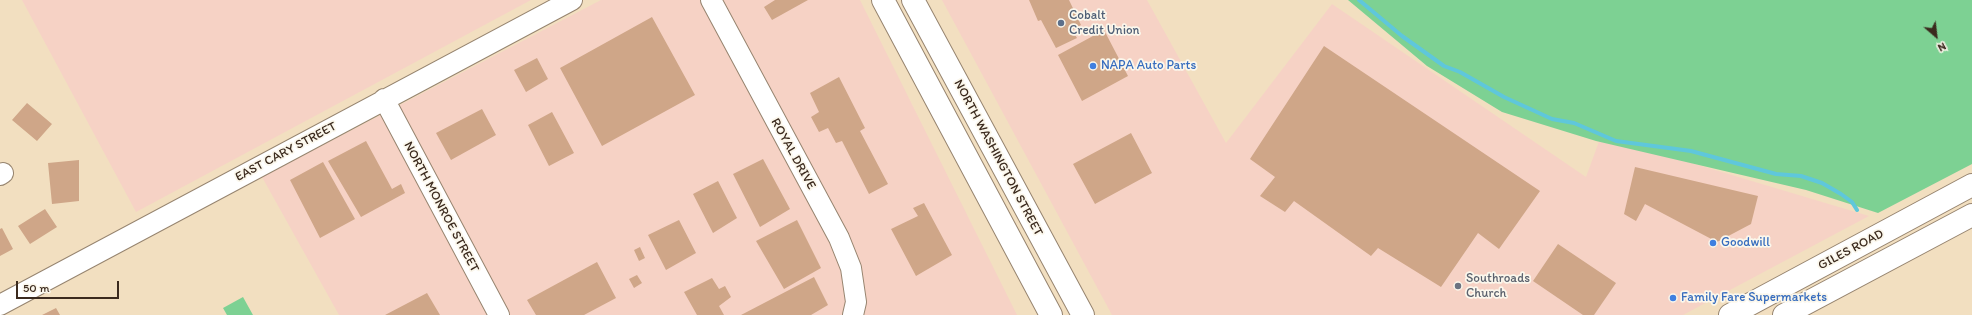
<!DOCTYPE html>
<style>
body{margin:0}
#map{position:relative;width:1972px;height:315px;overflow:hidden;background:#f2dfc0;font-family:Itim,sans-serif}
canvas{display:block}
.north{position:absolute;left:1916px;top:16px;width:40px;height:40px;-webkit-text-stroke:3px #fbf7ec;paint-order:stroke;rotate:152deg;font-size:11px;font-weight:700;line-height:16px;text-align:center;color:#3b2a1e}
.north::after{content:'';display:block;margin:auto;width:14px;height:18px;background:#3b2a1e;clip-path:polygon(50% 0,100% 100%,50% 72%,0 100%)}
.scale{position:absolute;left:16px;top:281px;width:103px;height:18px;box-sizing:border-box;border:2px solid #3b2a1e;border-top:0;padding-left:5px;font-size:12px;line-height:14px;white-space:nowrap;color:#3b2a1e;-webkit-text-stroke:3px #fbf7ec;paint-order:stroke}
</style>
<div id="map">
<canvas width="1972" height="315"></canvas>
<div class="north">N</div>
<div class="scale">50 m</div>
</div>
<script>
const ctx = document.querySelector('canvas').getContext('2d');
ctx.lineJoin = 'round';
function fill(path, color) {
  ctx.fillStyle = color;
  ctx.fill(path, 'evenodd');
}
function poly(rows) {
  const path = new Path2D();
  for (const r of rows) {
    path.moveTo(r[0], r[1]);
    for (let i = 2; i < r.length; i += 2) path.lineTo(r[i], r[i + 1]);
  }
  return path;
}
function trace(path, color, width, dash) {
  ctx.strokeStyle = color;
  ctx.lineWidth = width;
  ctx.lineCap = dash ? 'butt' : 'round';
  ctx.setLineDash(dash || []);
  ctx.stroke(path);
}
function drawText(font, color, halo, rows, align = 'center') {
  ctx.font = font + ' Itim,sans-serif';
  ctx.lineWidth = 3.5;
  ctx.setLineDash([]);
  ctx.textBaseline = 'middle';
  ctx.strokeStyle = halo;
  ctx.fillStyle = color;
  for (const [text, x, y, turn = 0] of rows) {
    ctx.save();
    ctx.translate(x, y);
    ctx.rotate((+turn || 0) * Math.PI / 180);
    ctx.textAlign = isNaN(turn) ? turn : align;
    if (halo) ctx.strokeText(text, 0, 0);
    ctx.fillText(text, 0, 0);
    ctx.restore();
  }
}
fill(poly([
 [22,0,531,0,136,212],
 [601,0,860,0,1017,315,339,315,262,177],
 [942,0,1147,0,1226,143,1332,4,1586,177,1601,136,1869,216,1683,315,1112,315]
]), '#f6d2c5');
fill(poly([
 [1348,0,1972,0,1972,164,1878,213,1806,190,1596,141,1502,112,1427,66],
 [243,297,253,315,227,315,223,308]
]), '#7dd193');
trace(poly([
 [1359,0,1402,36,1444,66,1460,72,1504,97,1552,119,1574,123,1616,141,1691,151,1776,174,1801,176,1822,183,1841,194,1852,202,1857,210]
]), '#5fc7db', 4);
fill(poly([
 [775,0,808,0,772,20,764,7],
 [1029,0,1069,0,1081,25,1072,30,1077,38,1056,48,1041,20,1038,21],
 [652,17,695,95,602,146,560,68],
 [1104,30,1128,76,1082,101,1058,55],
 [1324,46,1540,191,1499,249,1478,233,1441,287,1378,248,1371,256,1294,201,1285,212,1260,196,1275,177,1250,159],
 [537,58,548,79,526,92,514,70],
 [839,77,865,128,860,131,888,184,869,194,842,141,836,143,828,128,819,132,811,117,819,112,810,93],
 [27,103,52,124,37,141,12,120],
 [482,109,496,135,451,160,436,133],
 [552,112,574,153,549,166,528,125],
 [1131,133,1152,173,1095,204,1073,164],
 [366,141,392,189,401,184,405,193,361,217,328,161],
 [763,159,790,209,760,227,733,174],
 [79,160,79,201,52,204,48,163],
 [323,162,355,219,320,238,290,180],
 [1635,167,1758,196,1751,224,1717,242,1645,204,1636,221,1624,214],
 [718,181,737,218,713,233,693,194],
 [924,203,952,255,916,276,891,229,918,216,913,208],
 [45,209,57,227,30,244,18,226],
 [679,220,696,253,666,270,648,235],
 [797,220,821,268,784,289,756,241],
 [2,228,13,249,0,256,0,229],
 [1558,244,1616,283,1594,315,1583,315,1533,281],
 [640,247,645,258,639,261,634,250],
 [597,262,616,298,584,315,536,315,527,300],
 [637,275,642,283,634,288,629,279],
 [814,277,828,305,811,315,741,315],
 [712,278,719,289,725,286,731,297,719,306,724,315,697,315,684,292],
 [427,293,440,315,385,315],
 [56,308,60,315,42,315]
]), '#cfa688');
const minor = poly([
 [711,0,839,238,851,268,856,302,853,315],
 [384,99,499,315],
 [0,175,3,173],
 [0,305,572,0]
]);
const major = poly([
 [883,0,1051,315],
 [913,0,1083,315],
 [1730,315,1972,185],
 [1784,315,1972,215]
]);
trace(minor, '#96846f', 22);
trace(major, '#96846f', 24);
trace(minor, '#fff', 20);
trace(major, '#fff', 22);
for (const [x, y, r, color] of [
 [1061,23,4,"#5c6f8a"],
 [1093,66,4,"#3f7fe0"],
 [1713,243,4,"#3f7fe0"],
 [1458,286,4,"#6b7280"],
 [1673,298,4,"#3f7fe0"]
]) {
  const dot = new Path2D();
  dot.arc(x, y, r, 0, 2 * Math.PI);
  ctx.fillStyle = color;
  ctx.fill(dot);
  trace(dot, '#fbf7ec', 1.5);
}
drawText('13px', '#4e5e75', '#fbf7ec', [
 ["Cobalt",1069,16],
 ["Credit Union",1069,31]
], 'left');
drawText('13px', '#366cbe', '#fbf7ec', [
 ["NAPA Auto Parts",1101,66],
 ["Goodwill",1721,243],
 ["Family Fare Supermarkets",1681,298]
], 'left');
drawText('13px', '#3b2a1e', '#fbf7ec', [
 ["EAST CARY STREET",286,152,-28],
 ["ROYAL DRIVE",793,154,61],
 ["NORTH WASHINGTON STREET",998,158,62],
 ["NORTH MONROE STREET",441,207,62],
 ["GILES ROAD",1851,250,-28]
]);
drawText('13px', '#5b616d', '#fbf7ec', [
 ["Southroads",1466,279],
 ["Church",1466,294]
], 'left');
</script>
